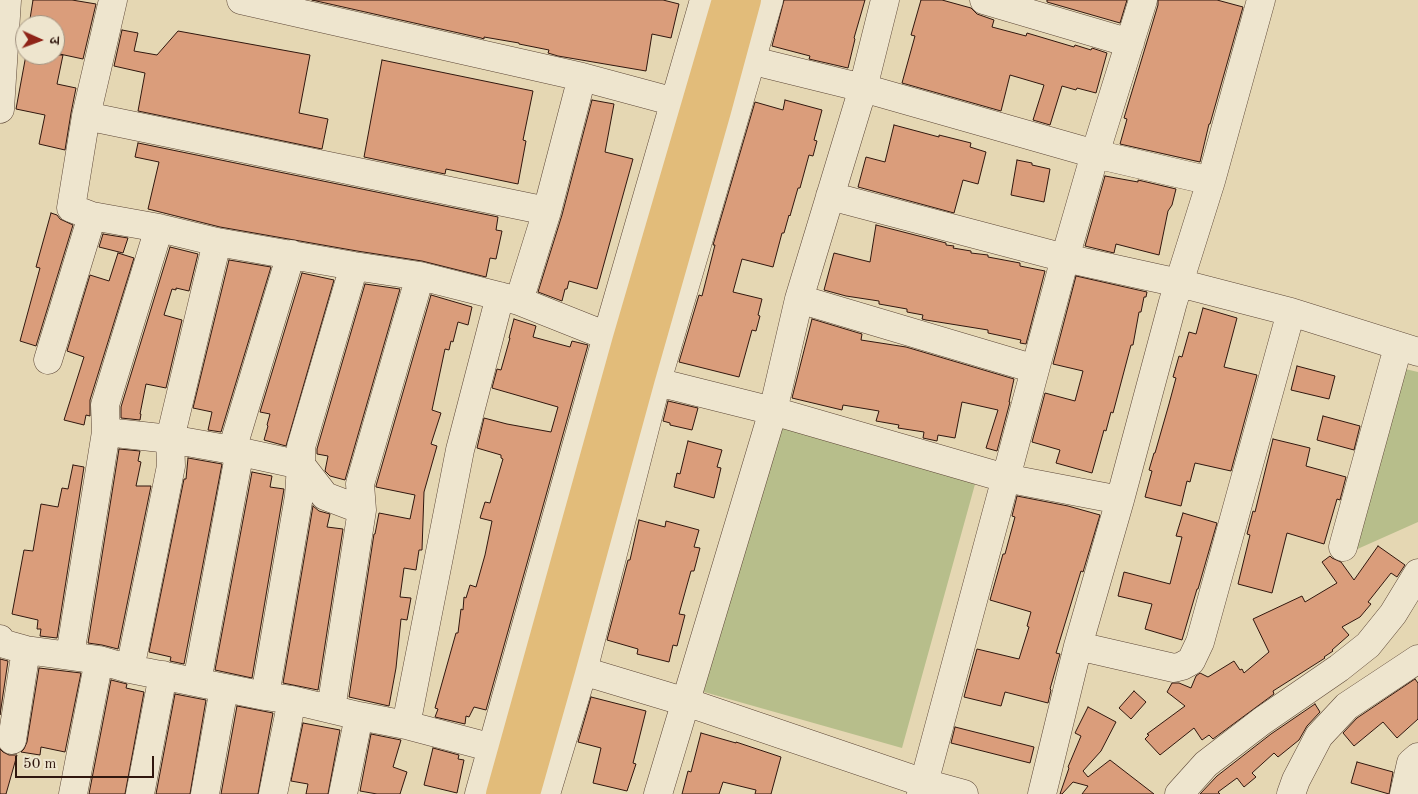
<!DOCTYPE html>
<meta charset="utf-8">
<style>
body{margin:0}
#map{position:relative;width:1418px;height:794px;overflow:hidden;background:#e5d7b3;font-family:"Old Standard TT","Noto Serif Devanagari",serif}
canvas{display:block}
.north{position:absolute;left:15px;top:15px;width:50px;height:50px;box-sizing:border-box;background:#eee5ce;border:1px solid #a29381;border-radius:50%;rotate:92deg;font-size:14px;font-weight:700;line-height:20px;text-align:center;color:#30170e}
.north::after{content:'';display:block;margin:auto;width:18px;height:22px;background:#8f2418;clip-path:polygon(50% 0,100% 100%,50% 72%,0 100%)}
.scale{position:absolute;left:15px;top:756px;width:139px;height:22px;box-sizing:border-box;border:2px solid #30170e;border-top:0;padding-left:6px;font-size:15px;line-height:18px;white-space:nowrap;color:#30170e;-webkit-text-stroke:4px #eee5ce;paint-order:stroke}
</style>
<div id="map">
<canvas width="1418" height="794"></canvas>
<div class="north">उ</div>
<div class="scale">50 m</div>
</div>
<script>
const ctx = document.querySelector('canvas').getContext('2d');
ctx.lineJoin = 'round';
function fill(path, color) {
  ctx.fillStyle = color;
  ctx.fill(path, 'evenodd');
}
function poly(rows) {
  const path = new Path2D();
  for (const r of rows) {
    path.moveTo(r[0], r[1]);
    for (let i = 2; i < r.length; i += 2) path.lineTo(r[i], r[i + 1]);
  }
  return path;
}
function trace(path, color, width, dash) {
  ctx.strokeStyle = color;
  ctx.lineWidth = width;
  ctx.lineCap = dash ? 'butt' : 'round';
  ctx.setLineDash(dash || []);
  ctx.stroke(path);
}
fill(poly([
 [1401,368,1418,372,1418,522,1353,551],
 [772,419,977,477,902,748,697,690]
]), '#b7be8b');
const building = poly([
 [33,0,72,0,96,4,83,59,55,53,55,24,30,19,33,0],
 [312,0,663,0,679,4,671,38,652,34,646,71,558,56,548,53,549,50,519,44,519,43,484,37,484,39,481,38,312,0],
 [784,0,865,0,854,38,855,39,848,68,809,59,810,56,772,46,784,0],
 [921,0,942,0,971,8,977,14,994,20,992,27,1026,36,1027,33,1074,47,1075,45,1091,50,1092,48,1107,53,1096,93,1077,88,1076,90,1062,86,1050,125,1033,120,1044,85,1010,75,1001,111,902,83,915,36,911,35,921,0],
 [1047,0,1127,0,1120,23,1047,2,1047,0],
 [1158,0,1217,0,1243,7,1210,124,1209,124,1200,162,1120,144,1127,119,1124,118,1158,5,1158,0],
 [122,30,138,33,134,51,157,55,178,31,310,55,299,113,328,119,322,149,138,111,145,73,114,66,122,30],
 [26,55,63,55,57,84,76,88,71,113,65,150,39,144,45,115,16,109,26,55],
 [382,60,533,91,523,140,526,141,518,184,446,169,445,174,364,157,382,60],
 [592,100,614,104,605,152,633,159,597,289,569,281,567,289,565,289,562,301,538,292,562,215,592,100],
 [785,100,822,110,814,140,817,141,813,156,809,155,800,188,798,188,790,216,789,215,784,233,782,233,773,267,742,259,733,292,762,299,758,315,760,316,756,331,752,330,739,377,679,362,699,295,702,296,715,245,713,245,755,102,783,110,785,100],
 [894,125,939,137,939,135,971,143,970,147,986,152,978,184,963,180,954,213,858,187,866,157,885,162,894,125],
 [138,143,498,217,496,230,502,231,496,259,490,258,486,277,422,261,357,251,220,227,148,209,159,162,135,157,138,143],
 [1017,160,1032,163,1032,165,1050,169,1044,202,1011,195,1017,160],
 [1105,176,1138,182,1138,180,1176,189,1172,205,1168,211,1159,255,1116,244,1114,253,1085,246,1105,176],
 [51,213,57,215,60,219,73,225,36,346,20,341,40,268,36,267,51,213],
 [876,225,946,243,946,245,954,246,953,248,971,251,971,253,988,255,988,257,1020,263,1020,266,1045,271,1026,344,1020,343,1021,340,988,333,988,330,926,320,922,319,923,315,907,312,907,309,879,304,879,301,846,296,824,290,834,253,870,262,876,225],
 [103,234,128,238,123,253,99,247,103,234],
 [170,247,198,254,189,291,176,288,176,290,172,289,164,315,182,320,166,388,146,384,140,414,141,414,140,420,121,418,121,407,170,247],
 [118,253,134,258,90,400,90,416,86,415,84,425,64,420,84,357,67,351,90,275,109,281,118,253],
 [229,260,271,267,221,432,208,430,212,412,193,408,229,260],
 [302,273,334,280,286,446,264,440,268,426,267,425,270,414,260,412,302,273],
 [1076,276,1147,292,1146,297,1144,297,1141,312,1139,312,1133,345,1131,345,1113,413,1111,412,1106,431,1104,430,1092,473,1056,463,1060,450,1032,442,1045,393,1075,401,1083,371,1053,364,1076,276],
 [365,284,400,289,345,480,330,476,325,471,328,456,317,454,317,449,365,284],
 [431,295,472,307,468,325,458,322,453,342,451,341,449,350,445,349,432,410,441,413,431,444,437,446,424,492,422,550,419,550,416,570,404,568,400,597,411,598,407,620,401,619,396,668,389,706,349,697,374,534,375,534,379,513,410,519,415,495,376,487,376,486,431,295],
 [1203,308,1237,318,1224,367,1257,375,1231,471,1195,463,1190,482,1187,481,1181,506,1145,497,1152,471,1149,470,1154,453,1155,453,1169,404,1176,378,1173,377,1179,356,1182,357,1189,332,1196,334,1203,308],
 [514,319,536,326,533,337,570,347,572,341,588,345,486,710,474,707,469,717,466,716,465,724,435,717,438,709,435,708,456,633,458,633,461,609,463,610,464,597,466,598,470,585,476,587,485,555,492,521,480,518,485,502,490,503,503,459,501,458,501,455,477,448,484,418,507,424,551,432,558,407,492,388,497,369,501,370,510,338,509,338,514,319],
 [812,319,862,334,861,340,906,347,1014,379,1009,402,1010,402,997,451,986,448,998,410,962,402,955,438,938,435,937,441,923,438,924,432,898,428,899,425,876,421,879,411,843,405,842,410,792,398,812,319],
 [1297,366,1335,376,1329,399,1291,390,1297,366],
 [668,401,698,408,692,430,670,425,670,423,663,421,668,401],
 [1323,416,1360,426,1354,450,1317,440,1323,416],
 [1273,439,1310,448,1306,466,1346,477,1340,500,1337,499,1324,544,1287,533,1272,593,1238,584,1250,535,1247,534,1253,511,1255,512,1273,439],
 [688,441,722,450,717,467,721,468,714,498,674,487,677,473,680,474,688,441],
 [119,449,140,451,138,461,141,462,136,486,151,486,118,649,102,645,88,643,119,449],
 [188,458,222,464,184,664,170,661,171,657,149,652,184,479,186,479,188,458],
 [73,465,84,467,57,638,40,636,41,629,37,629,38,620,12,614,24,550,33,551,41,504,58,507,62,488,68,489,73,465],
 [252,472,272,476,270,487,284,489,252,678,215,670,252,472],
 [1017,496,1068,506,1100,515,1083,572,1081,571,1056,653,1060,654,1050,689,1051,690,1048,703,1005,692,1001,706,964,697,977,649,1019,659,1029,627,1027,626,1031,612,990,600,1003,554,1005,554,1015,517,1012,516,1017,496],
 [313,506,319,511,330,514,327,527,343,529,318,690,283,683,313,506],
 [1183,513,1217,523,1198,589,1197,589,1182,640,1145,629,1152,604,1118,596,1124,572,1170,584,1182,537,1176,536,1183,513],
 [639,520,665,527,666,521,699,530,694,547,700,548,694,571,691,571,679,614,685,615,677,646,673,645,669,662,637,654,638,649,607,640,628,560,630,560,639,520],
 [1378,546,1405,565,1397,577,1391,573,1368,602,1371,604,1360,617,1342,627,1349,635,1332,650,1333,651,1324,657,1325,658,1273,691,1274,694,1213,739,1209,735,1202,740,1194,728,1160,755,1145,739,1149,735,1147,734,1185,706,1167,692,1172,683,1179,683,1191,688,1196,676,1200,673,1208,677,1234,661,1240,670,1242,669,1244,673,1269,652,1253,619,1302,596,1305,602,1337,583,1322,562,1330,556,1332,558,1341,562,1354,580,1378,546],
 [0,659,8,661,0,715,0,659],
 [39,668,81,673,65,752,41,747,40,755,21,752,24,749,27,742,39,668],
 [1415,679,1418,683,1418,719,1397,738,1383,722,1354,746,1343,733,1357,718,1415,679],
 [111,680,127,684,126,688,144,692,125,794,89,794,111,680],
 [1134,691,1146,702,1131,719,1119,708,1134,691],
 [175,694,206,700,190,794,156,794,175,694],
 [591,697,646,711,633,763,636,764,627,791,593,783,601,748,578,742,591,697],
 [1315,704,1320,712,1307,726,1299,740,1278,757,1274,753,1252,773,1256,777,1244,787,1237,778,1218,792,1220,794,1200,794,1217,776,1271,734,1315,704],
 [237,706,273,713,258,794,221,794,237,706],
 [1088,707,1116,722,1101,751,1083,771,1088,777,1110,760,1154,794,1082,794,1088,786,1073,782,1062,794,1060,794,1069,768,1068,767,1081,736,1075,733,1088,707],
 [303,723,340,730,328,794,306,794,308,784,291,781,303,723],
 [955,727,1034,747,1030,763,951,743,955,727],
 [701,733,736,743,736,742,781,757,771,794,755,794,756,790,723,782,719,794,682,794,688,771,691,772,701,733],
 [371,734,401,740,393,767,407,772,400,794,377,794,360,791,371,734],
 [433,748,459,755,458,759,464,760,457,793,424,785,433,748],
 [0,749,3,752,9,755,17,755,6,794,0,794,0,749],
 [1357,762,1393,772,1389,794,1351,783,1357,762]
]);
fill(building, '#da9d7b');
trace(building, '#30170e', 1);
const minor = poly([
 [113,0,86,116,71,208,92,216,159,228,217,242,354,266,420,276,519,301,607,336,625,342],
 [241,0,582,77,675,102,692,105],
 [984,0,1130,43],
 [733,56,863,88,1095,154,1211,181],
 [0,109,7,0],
 [86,116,547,211],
 [830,196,1065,258,1179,283,1291,312,1418,352],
 [799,299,1035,369],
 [519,301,547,211,582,77],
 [48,360,92,216],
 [641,378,773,411,1005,478,1120,500],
 [106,432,170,439,232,450,301,465,325,496,362,510],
 [1343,547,1398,347],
 [0,639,1,643,26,650,99,660,130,669,265,696,292,700,359,716,406,725,508,752],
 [1078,646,1174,668,1182,666,1191,661,1200,642,1291,312],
 [70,655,106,432,105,405,159,228],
 [566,668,583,671,686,702,924,783,964,794],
 [130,669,171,466,170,439,217,242],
 [197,682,238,461,232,450,291,254],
 [265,696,299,496,301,465,301,447,354,266],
 [331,709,362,510,360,484,420,276],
 [406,725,460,450,500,296],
 [12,740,26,650],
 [73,794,99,660],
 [140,794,163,675],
 [205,794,224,688],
 [273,794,292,700],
 [343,794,359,716],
 [479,794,607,336,704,0],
 [546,794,583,671,657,381,769,0],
 [658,794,773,411,799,299,863,88,885,0],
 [921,794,1065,258,1095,154,1143,0],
 [1042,794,1078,646,1120,500,1173,302,1211,181,1261,0],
 [1179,794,1206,764,1262,721,1339,668,1368,645,1393,614,1418,573],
 [1291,794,1296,780,1319,736,1347,706,1418,659],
 [1404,794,1411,763,1418,757]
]);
const major = poly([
 [500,794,626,342,726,0],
 [526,794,562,667,641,378,717,111,747,0]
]);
trace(minor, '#5d4737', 29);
trace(major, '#30170e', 29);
trace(minor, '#eee5ce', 28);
trace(major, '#e2bc7a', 28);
</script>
